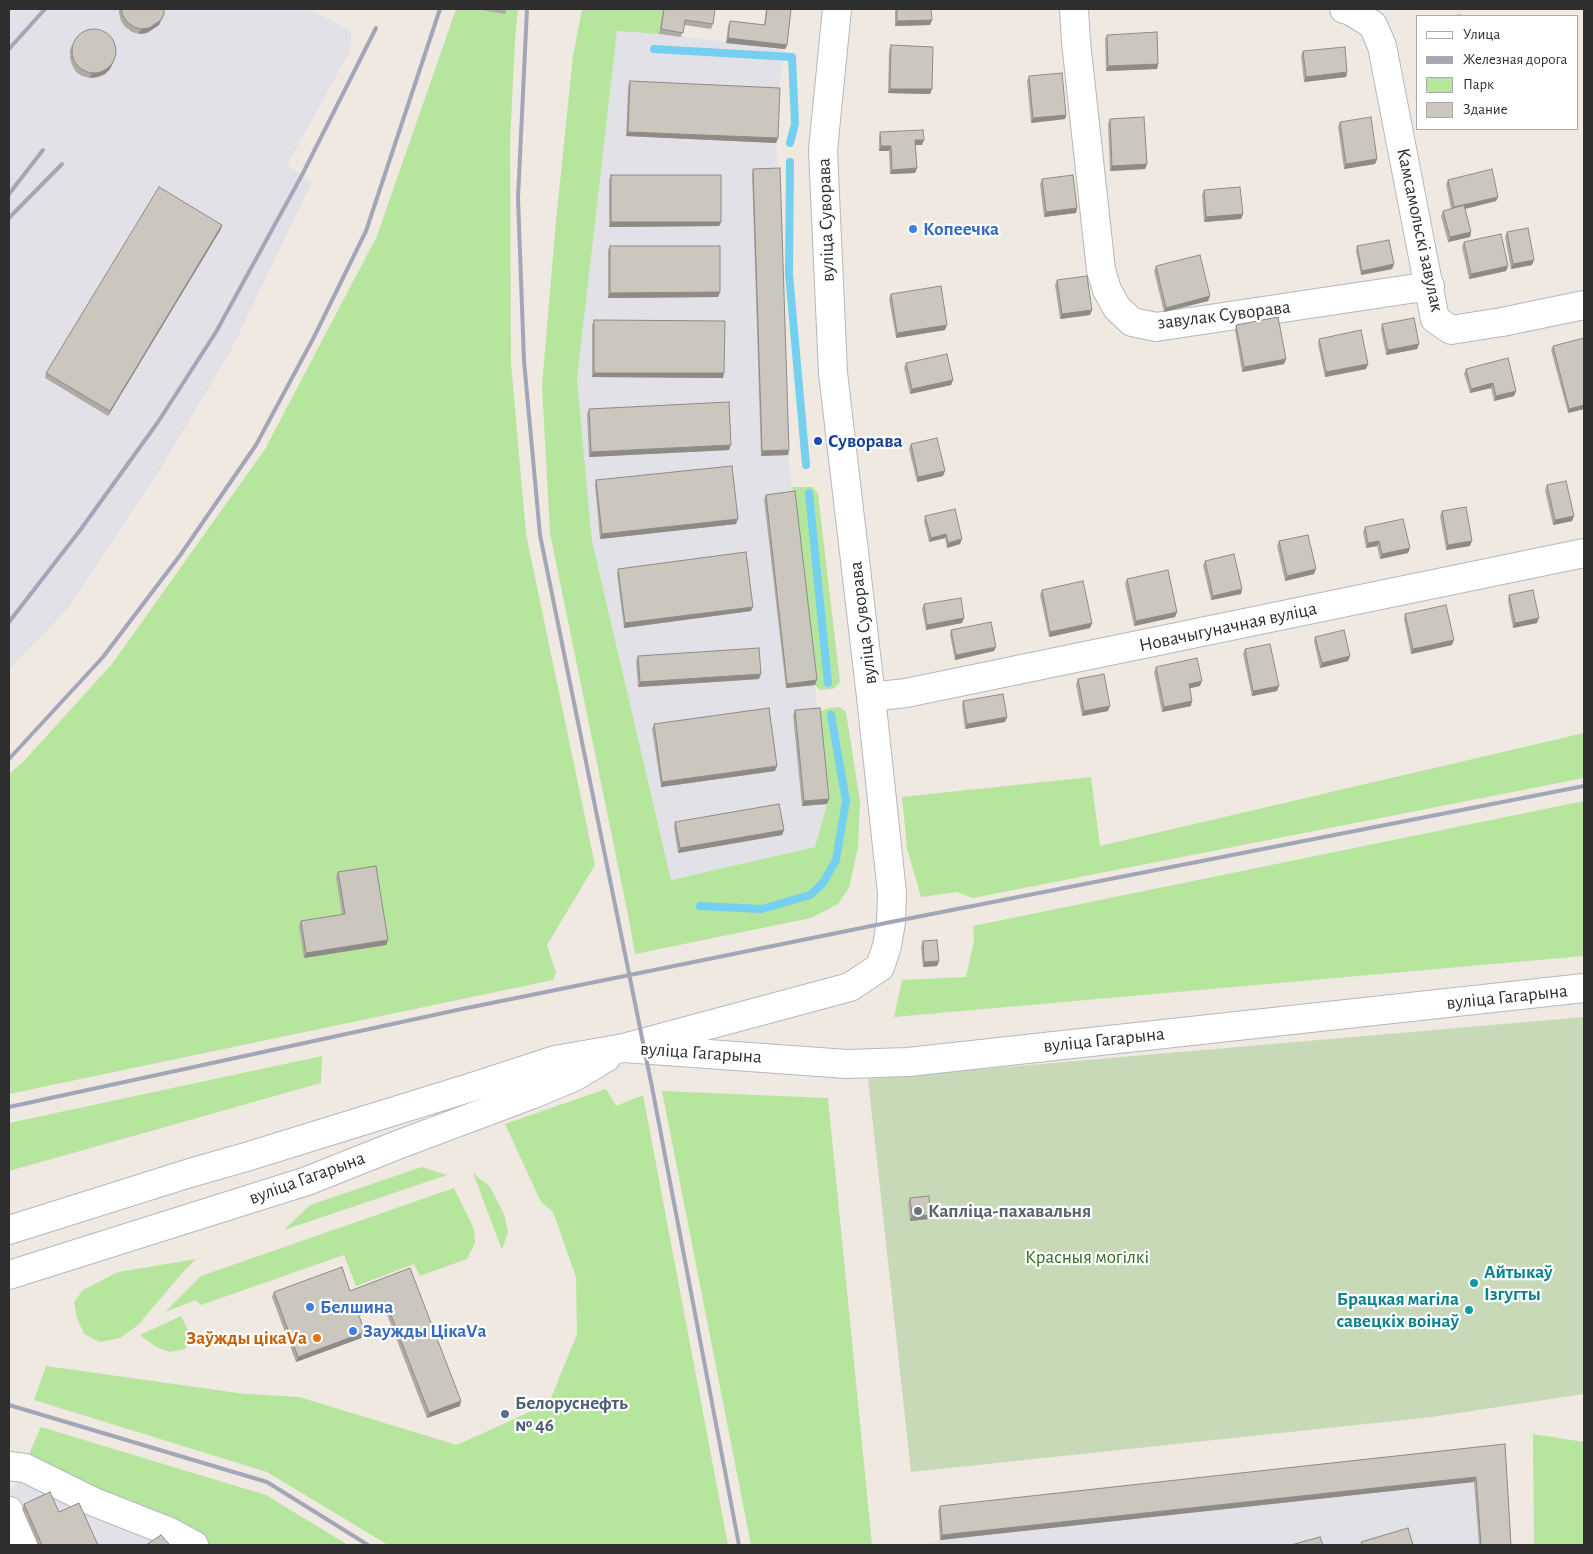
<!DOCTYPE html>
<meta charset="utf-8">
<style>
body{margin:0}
#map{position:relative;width:1593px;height:1554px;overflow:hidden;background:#efe9e1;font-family:"Alegreya Sans",sans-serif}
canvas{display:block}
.frame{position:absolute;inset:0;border:10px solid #2e2e2e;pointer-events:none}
.legend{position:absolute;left:1416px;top:15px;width:162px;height:115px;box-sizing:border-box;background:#fff;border:1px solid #ababab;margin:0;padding:6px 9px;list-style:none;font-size:15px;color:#2e2e2e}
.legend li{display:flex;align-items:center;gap:10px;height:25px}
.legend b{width:25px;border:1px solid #ababab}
</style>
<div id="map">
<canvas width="1593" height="1554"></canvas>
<div class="frame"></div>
<ul class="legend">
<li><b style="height:6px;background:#fff"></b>Улица</li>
<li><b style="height:6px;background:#a3a6b8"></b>Железная дорога</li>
<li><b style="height:14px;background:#b6e59e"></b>Парк</li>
<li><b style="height:14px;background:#cbc7bf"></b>Здание</li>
</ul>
</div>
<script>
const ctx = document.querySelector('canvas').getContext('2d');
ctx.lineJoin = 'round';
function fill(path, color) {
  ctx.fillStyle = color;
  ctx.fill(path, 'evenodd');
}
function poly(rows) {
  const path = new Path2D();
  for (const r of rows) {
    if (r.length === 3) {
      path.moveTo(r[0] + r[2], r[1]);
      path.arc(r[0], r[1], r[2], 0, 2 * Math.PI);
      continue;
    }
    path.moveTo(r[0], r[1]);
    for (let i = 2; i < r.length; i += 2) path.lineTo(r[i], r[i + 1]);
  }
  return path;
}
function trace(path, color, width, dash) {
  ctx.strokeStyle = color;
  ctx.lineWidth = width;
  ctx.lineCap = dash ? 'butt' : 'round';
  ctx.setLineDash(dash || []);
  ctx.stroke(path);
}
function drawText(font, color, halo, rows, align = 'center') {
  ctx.font = font + ' "Alegreya Sans",sans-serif';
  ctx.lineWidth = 4.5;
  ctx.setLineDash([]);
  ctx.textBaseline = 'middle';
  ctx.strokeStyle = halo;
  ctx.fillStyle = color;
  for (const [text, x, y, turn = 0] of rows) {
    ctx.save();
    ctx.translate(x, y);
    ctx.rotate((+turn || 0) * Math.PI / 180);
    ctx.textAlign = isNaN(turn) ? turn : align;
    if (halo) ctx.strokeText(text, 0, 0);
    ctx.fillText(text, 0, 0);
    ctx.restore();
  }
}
fill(poly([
 [9,9,308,9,351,31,350,51,287,165,312,182,231,350,157,474,69,607,9,670],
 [617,31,659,34,785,49,778,93,776,143,778,173,788,455,818,713,827,804,815,847,671,880,592,541,577,380],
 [1503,1449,1509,1545,926,1544,940,1540,938,1511],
 [23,1479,175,1545,9,1545,9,1488,11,1489]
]), '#e3e1e8');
fill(poly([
 [456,9,518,9,515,39,510,143,511,363,526,534,595,865,547,945,556,973,553,980,9,1094,9,774,23,762,112,664,265,449,377,236],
 [582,9,663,9,659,34,617,31,577,380,592,541,671,880,815,847,827,804,818,713,828,708,839,707,846,712,860,802,858,847,849,888,838,904,811,918,635,954,629,920,550,533,542,386,556,221,573,56],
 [792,487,813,487,818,494,840,682,833,689,820,690,815,685],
 [1584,733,1584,778,973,898,957,892,921,897,907,848,902,797,1091,777,1100,846],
 [1584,801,1584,956,894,1017,902,980,966,977,974,941,973,926],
 [322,1056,321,1083,9,1171,9,1123],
 [606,1089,616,1106,643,1095,728,1545,388,1545,267,1472,34,1400,46,1366,245,1394,299,1397,457,1445,549,1403,577,1334,576,1277,553,1212,541,1202,505,1124],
 [662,1091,828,1098,872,1545,751,1545],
 [422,1167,447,1175,284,1230,310,1205],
 [473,1173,490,1187,504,1214,508,1232,502,1250],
 [454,1188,474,1229,475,1243,467,1259,420,1276,414,1264,356,1286,344,1255,201,1305,196,1300,165,1312,201,1276],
 [196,1259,183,1272,138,1325,120,1338,100,1342,84,1334,77,1318,74,1302,83,1290,118,1272],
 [181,1316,192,1338,185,1349,170,1352,156,1347,140,1335],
 [41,1427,266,1495,348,1545,208,1545,171,1525,26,1461],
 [1533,1434,1584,1442,1584,1545,1534,1545]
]), '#b6e59e');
fill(poly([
 [1584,1017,1584,1394,1432,1417,911,1472,868,1079]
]), '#c8d9b8');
trace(poly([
 [654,49,792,57,795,124,790,143],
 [790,162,789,274,806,465],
 [809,493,828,683],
 [700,906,762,909,810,895,823,883,836,860,846,801,831,715]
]), '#75cff0', 8);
const minor = poly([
 [1074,9,1076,42,1101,270,1107,290,1117,308,1132,322,1156,327,1430,286],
 [1344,9,1351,11,1373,25,1382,46,1435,319,1451,330,1502,322,1584,305],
 [871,697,906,693,1584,553],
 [9,1466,25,1468,94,1502,170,1532,194,1545],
 [9,1511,23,1545]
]);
const tertiary = poly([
 [627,1047,850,987,880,967,887,946,891,922,892,893,871,697,833,373,823,150,837,9]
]);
const secondary = poly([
 [9,1230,190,1173,246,1157,469,1088,555,1060,624,1048,847,1064,908,1062,1584,988],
 [9,1275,307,1181,400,1144,531,1095,574,1077,607,1057]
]);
trace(minor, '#b4b7c1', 30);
trace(tertiary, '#b4b7c1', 30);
trace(secondary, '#b4b7c1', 30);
trace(minor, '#fff', 28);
trace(tertiary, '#fff', 28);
trace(secondary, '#fff', 28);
trace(poly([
 [527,9,518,198,524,361,540,535,652,1087,739,1545],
 [9,49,45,9],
 [9,194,43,150],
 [9,218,62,164],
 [9,622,81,529,158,422,216,332,302,175,376,28],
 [9,759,103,657,181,554,256,445,314,337,366,231,440,9],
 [9,1107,457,1010,891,922,1584,786],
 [9,1405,267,1482,368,1545]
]), '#a3a6b8', 4);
fill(poly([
 [119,9,164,9,162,18,159,25,147,33,139,34,132,32,125,27,121,21,119,13],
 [482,9,507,9,505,14,482,10],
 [663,9,715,9,713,24,711,29,684,25,681,37,659,34],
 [766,9,791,9,787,45,785,49,726,43,728,26,730,21,764,25],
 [895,9,931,9,930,25,895,26],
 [1107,35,1158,64,1157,69,1106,71,1105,39],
 [72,45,113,63,110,69,105,74,98,77,90,78,82,76,76,72,72,65,70,58,70,50],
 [891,45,930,94,888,93,889,50],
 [1303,51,1347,72,1346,77,1304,82,1301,56],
 [1029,76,1066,115,1065,119,1031,123,1027,81],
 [630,81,778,138,776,143,626,136,628,86],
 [1110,119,1147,164,1145,169,1110,171,1108,124],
 [1340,122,1377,159,1375,164,1344,169,1338,127],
 [880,132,922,145,915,145,917,168,915,173,890,174,889,151,879,151,879,137],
 [753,169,788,455,761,456,752,174],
 [611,175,721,222,719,226,609,227,609,180],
 [1042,179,1077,208,1076,213,1044,217,1040,184],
 [1448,180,1498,197,1496,201,1465,209,1471,232,1470,237,1448,242,1441,216,1443,211,1451,209,1446,184],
 [1204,190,1243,214,1241,219,1204,222,1202,195],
 [222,225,221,229,108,416,45,378,46,373],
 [1507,232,1532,265,1511,269,1505,237],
 [1464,242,1506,271,1469,279,1462,247],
 [610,246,720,292,718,297,608,298,608,250],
 [1357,246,1394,264,1392,269,1361,275,1356,251],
 [1156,266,1210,296,1208,301,1164,312,1154,271],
 [1057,280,1092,310,1090,315,1060,319,1055,285],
 [891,294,945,330,896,338,889,299],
 [594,320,723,378,592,377,592,325],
 [1382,324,1419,344,1417,349,1386,355,1381,329],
 [1236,325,1286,359,1284,364,1242,372,1235,330],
 [1319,339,1368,364,1366,369,1325,377,1318,344],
 [1553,346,1584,409,1568,413,1551,350],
 [906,363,953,380,951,385,910,394,904,368],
 [1466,369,1516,391,1514,396,1494,401,1491,388,1470,393,1464,374],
 [589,409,729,450,589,457,587,414],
 [911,444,943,476,917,482,909,449],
 [596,480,736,524,600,539,595,485],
 [1547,485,1574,516,1572,521,1553,525,1545,490],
 [766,495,815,685,786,688,764,499],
 [1442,511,1470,546,1446,550,1440,516],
 [925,516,960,544,947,548,945,538,929,542,924,521],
 [1365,527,1410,548,1408,553,1380,559,1377,546,1366,548,1363,532],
 [1279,541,1314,574,1285,581,1277,546],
 [1205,561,1242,589,1241,594,1211,600,1203,566],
 [618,569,751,611,624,628,617,574],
 [1127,579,1177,612,1175,617,1134,626,1125,584],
 [1042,590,1092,623,1090,628,1049,637,1040,595],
 [1509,595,1537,623,1513,628,1508,600],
 [924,604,964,618,962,623,926,630,922,609],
 [1405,614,1452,645,1411,654,1404,619],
 [951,630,994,651,955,660,950,635],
 [1315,637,1350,656,1348,661,1320,668,1314,641],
 [1245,649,1277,691,1252,696,1243,654],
 [638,656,759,679,638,687,636,661],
 [1156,667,1200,686,1190,688,1191,706,1162,712,1154,672],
 [1078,679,1108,711,1082,716,1076,684],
 [963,701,1007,717,1005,722,965,729,962,706],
 [795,710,827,804,802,806,793,715],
 [654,724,775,771,661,787,652,729],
 [675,822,784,830,782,835,678,853,674,827],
 [338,872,388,940,386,945,304,958,299,926,301,921,342,915,336,877],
 [923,941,939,961,937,966,923,967,921,946],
 [910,1198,930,1215,929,1219,910,1221,908,1203],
 [410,1268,460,1406,427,1418,384,1307,359,1316,364,1337,296,1362,272,1297,274,1292,350,1291],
 [1505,1444,1511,1545,1479,1545,1474,1482,940,1540,938,1511,940,1506],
 [24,1504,59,1512,98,1545,38,1545,22,1509]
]), '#afaba4');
fill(poly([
 [164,14,159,25,147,33,139,34,141,29],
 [932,20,930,25,895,26,897,21],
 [728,38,787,45,785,49,726,43],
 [115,58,110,69,105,74,98,77,90,78,92,73],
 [1158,64,1157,69,1106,71,1108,66],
 [1347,72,1346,77,1304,82,1306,77],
 [890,89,932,89,930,94,888,93],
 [1066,115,1065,119,1031,123,1033,118],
 [628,132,778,138,776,143,626,136],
 [915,140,924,140,922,145,913,145],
 [881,146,891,146,889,151,879,151],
 [1377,159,1375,164,1344,169,1346,164],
 [1147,164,1145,169,1110,171,1112,166],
 [917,168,915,173,890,174,892,170],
 [1498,197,1496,201,1452,212,1454,207],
 [1077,208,1076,213,1044,217,1046,212],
 [1243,214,1241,219,1204,222,1206,217],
 [611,222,721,222,719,226,609,227],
 [222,225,221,229,108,416,110,411],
 [1471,232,1470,237,1448,242,1450,237],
 [1534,260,1532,265,1511,269,1513,264],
 [1394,264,1392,269,1361,275,1362,271],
 [1508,266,1506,271,1469,279,1471,274],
 [720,292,718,297,608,298,610,293],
 [1210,296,1208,301,1164,312,1166,308],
 [1092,310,1090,315,1060,319,1062,314],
 [947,325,945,330,896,338,897,333],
 [1419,344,1417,349,1386,355,1388,350],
 [1286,359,1284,364,1242,372,1244,367],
 [1368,364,1366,369,1325,377,1326,372],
 [594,373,724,373,723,378,592,377],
 [953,380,951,385,910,394,912,389],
 [1493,383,1491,388,1470,393,1471,389],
 [1516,391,1514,396,1494,401,1496,396],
 [1584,405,1584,409,1568,413,1569,409],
 [731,445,729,450,589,457,591,452],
 [789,450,788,455,761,456,762,451],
 [945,471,943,476,917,482,918,477],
 [1574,516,1572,521,1553,525,1555,520],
 [738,519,736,524,600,539,602,534],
 [946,534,945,538,929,542,931,538],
 [962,539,960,544,947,548,948,543],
 [1379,541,1377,546,1366,548,1368,543],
 [1472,541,1470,546,1446,550,1448,545],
 [1410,548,1408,553,1380,559,1382,554],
 [1316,569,1314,574,1285,581,1287,576],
 [1242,589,1241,594,1211,600,1213,596],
 [753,607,751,611,624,628,625,623],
 [1177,612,1175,617,1134,626,1136,621],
 [964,618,962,623,926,630,927,625],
 [1539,618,1537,623,1513,628,1515,623],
 [1092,623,1090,628,1049,637,1050,632],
 [1454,640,1452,645,1411,654,1413,649],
 [996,647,994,651,955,660,956,655],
 [1350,656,1348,661,1320,668,1322,663],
 [761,674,759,679,638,687,640,682],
 [817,680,815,685,786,688,787,684],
 [1202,681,1200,686,1187,689,1189,684],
 [1279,686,1277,691,1252,696,1253,691],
 [1192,701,1191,706,1162,712,1164,707],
 [1110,706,1108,711,1082,716,1084,711],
 [1007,717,1005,722,965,729,967,724],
 [777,766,775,771,661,787,662,782],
 [829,799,827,804,802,806,804,801],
 [784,830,782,835,678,853,680,848],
 [388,940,386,945,304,958,306,953],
 [939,961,937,966,923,967,924,962],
 [930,1215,929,1219,910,1221,912,1216],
 [386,1302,384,1307,356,1317,358,1313],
 [365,1332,364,1337,296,1362,298,1357],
 [461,1401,460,1406,427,1418,429,1413],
 [1476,1477,1474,1482,940,1540,942,1535]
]), '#8e8b86');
const building = poly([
 [121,9,164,9,164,14,161,20,149,28,141,29,134,27,127,22,123,16,121,9],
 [664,9,715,9,713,24,685,20,683,33,661,29,664,9],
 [767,9,791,9,787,45,728,38,730,21,765,25,767,9],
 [897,9,931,9,932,20,897,21,897,9],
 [1460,15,1460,16,1451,16,1460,15],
 [94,51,22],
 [1157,32,1158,64,1108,66,1107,35,1157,32],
 [891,45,933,47,932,89,890,89,891,45],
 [1345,47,1347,72,1306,77,1303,51,1345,47],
 [1062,73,1066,115,1033,118,1029,76,1062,73],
 [630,81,780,88,778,138,628,132,630,81],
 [1144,117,1147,164,1112,166,1110,119,1144,117],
 [1371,117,1377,159,1346,164,1340,122,1371,117],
 [923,130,924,140,915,140,917,168,892,170,891,146,881,146,880,132,923,130],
 [780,168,789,450,762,451,753,169,780,168],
 [1492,169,1498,197,1454,207,1448,180,1492,169],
 [611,175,721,175,721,222,611,222,611,175],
 [1073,175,1077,208,1046,212,1042,179,1073,175],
 [159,187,222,225,110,411,46,373,159,187],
 [1240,187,1243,214,1206,217,1204,190,1240,187],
 [1464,205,1471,232,1450,237,1443,211,1464,205],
 [1528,228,1534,260,1513,264,1507,232,1528,228],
 [1501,234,1508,266,1471,274,1464,242,1501,234],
 [1389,240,1394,264,1362,271,1357,246,1389,240],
 [610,246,720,246,720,292,610,293,610,246],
 [1200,255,1210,296,1166,308,1156,266,1200,255],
 [1087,276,1092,310,1062,314,1057,280,1087,276],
 [941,286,947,325,897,333,891,294,941,286],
 [1278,317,1286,359,1244,367,1236,325,1278,317],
 [1414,318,1419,344,1388,350,1382,324,1414,318],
 [594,320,725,321,724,373,594,373,594,320],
 [1361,330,1368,364,1326,372,1319,339,1361,330],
 [1584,338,1584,405,1569,409,1553,346,1584,338],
 [947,354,953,380,912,389,906,363,947,354],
 [1508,358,1516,391,1496,396,1493,383,1471,389,1466,369,1508,358],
 [729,402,731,445,591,452,589,409,729,402],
 [937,438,945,471,918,477,911,444,937,438],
 [732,466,738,519,602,534,596,480,732,466],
 [1566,481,1574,516,1555,520,1547,485,1566,481],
 [795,491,817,680,787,684,766,495,795,491],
 [1466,507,1472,541,1448,545,1442,511,1466,507],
 [955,509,962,539,948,543,946,534,931,538,925,516,955,509],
 [1403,519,1410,548,1382,554,1379,541,1368,543,1365,527,1403,519],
 [1308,535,1316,569,1287,576,1279,541,1308,535],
 [746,552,753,607,625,623,618,569,746,552],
 [1234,554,1242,589,1213,596,1205,561,1234,554],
 [1168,570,1177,612,1136,621,1127,579,1168,570],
 [1083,581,1092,623,1050,632,1042,590,1083,581],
 [1533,590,1539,618,1515,623,1509,595,1533,590],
 [961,598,964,618,927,625,924,604,961,598],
 [1446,605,1454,640,1413,649,1405,614,1446,605],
 [991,622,996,647,956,655,951,630,991,622],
 [1344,630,1350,656,1322,663,1315,637,1344,630],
 [1270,644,1279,686,1253,691,1245,649,1270,644],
 [759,648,761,674,640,682,638,656,759,648],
 [1197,658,1202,681,1189,684,1192,701,1164,707,1156,667,1197,658],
 [1104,674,1110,706,1084,711,1078,679,1104,674],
 [1003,694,1007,717,967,724,963,701,1003,694],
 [769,708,777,766,662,782,654,724,769,708],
 [820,708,829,799,804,801,795,710,820,708],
 [779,804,784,830,680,848,675,822,779,804],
 [376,866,388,940,306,953,301,921,345,914,338,872,376,866],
 [937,940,939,961,924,962,923,941,937,940],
 [929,1196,930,1215,912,1216,910,1198,929,1196],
 [342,1267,350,1291,410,1268,461,1401,429,1413,386,1302,358,1313,365,1332,298,1357,274,1292,342,1267],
 [1505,1444,1511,1545,1481,1545,1476,1477,942,1535,940,1506,1505,1444],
 [50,1492,59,1512,79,1503,98,1545,42,1545,24,1504,50,1492],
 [1408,1528,1413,1545,1362,1545,1361,1542,1408,1528],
 [161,1535,170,1545,146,1545,161,1535],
 [1320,1537,1323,1545,1291,1545,1320,1537]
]);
fill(building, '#cbc7bf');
trace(building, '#8e8b86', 1);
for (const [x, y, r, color] of [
 [913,229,5,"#3f7fe0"],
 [818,441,5,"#1a4fb4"],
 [918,1211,5,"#6b7280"],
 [1474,1283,5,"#0f9aa8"],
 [310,1307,5,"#3f7fe0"],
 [1469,1310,5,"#0f9aa8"],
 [353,1331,5,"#3f7fe0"],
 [317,1338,5,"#e8710a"],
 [505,1414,5,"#5c6f8a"]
]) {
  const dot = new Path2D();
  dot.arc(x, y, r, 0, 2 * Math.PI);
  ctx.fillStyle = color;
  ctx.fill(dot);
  trace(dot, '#fff', 2);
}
drawText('19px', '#2e2e2e', '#fff', [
 ["вуліца Суворава",826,220,-92],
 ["Камсамольскі завулак",1420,230,78],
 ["завулак Суворава",1224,315,-7],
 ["вуліца Суворава",863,623,-97],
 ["Новачыгуначная вуліца",1228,627,-12],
 ["вуліца Гагарына",1507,997,-6],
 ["вуліца Гагарына",1104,1040,-6],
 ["вуліца Гагарына",701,1053,4],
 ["вуліца Гагарына",307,1178,-20]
]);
drawText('bold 19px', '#366cbe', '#fff', [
 ["Копеечка",923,229],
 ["Белшина",320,1307],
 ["Заужды ЦікаVа",363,1331]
], 'left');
drawText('bold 19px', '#164399', '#fff', [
 ["Суворава",828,441]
], 'left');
drawText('bold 19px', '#5b616d', '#fff', [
 ["Капліца-пахавальня",928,1211]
], 'left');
drawText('19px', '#2c6e1b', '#fff', [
 ["Красныя могілкі",1087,1257]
]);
drawText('bold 19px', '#0d838f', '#fff', [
 ["Айтыкаў",1484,1272],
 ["Ізгугты",1484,1294],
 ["Брацкая магіла",1459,1299,"right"],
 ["савецкіх воінаў",1459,1321,"right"]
], 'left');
drawText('bold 19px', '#c56008', '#fff', [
 ["Заўжды цікаVа",307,1338]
], 'right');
drawText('bold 19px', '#4e5e75', '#fff', [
 ["Белоруснефть",515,1403],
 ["№ 46",515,1425]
], 'left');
</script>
